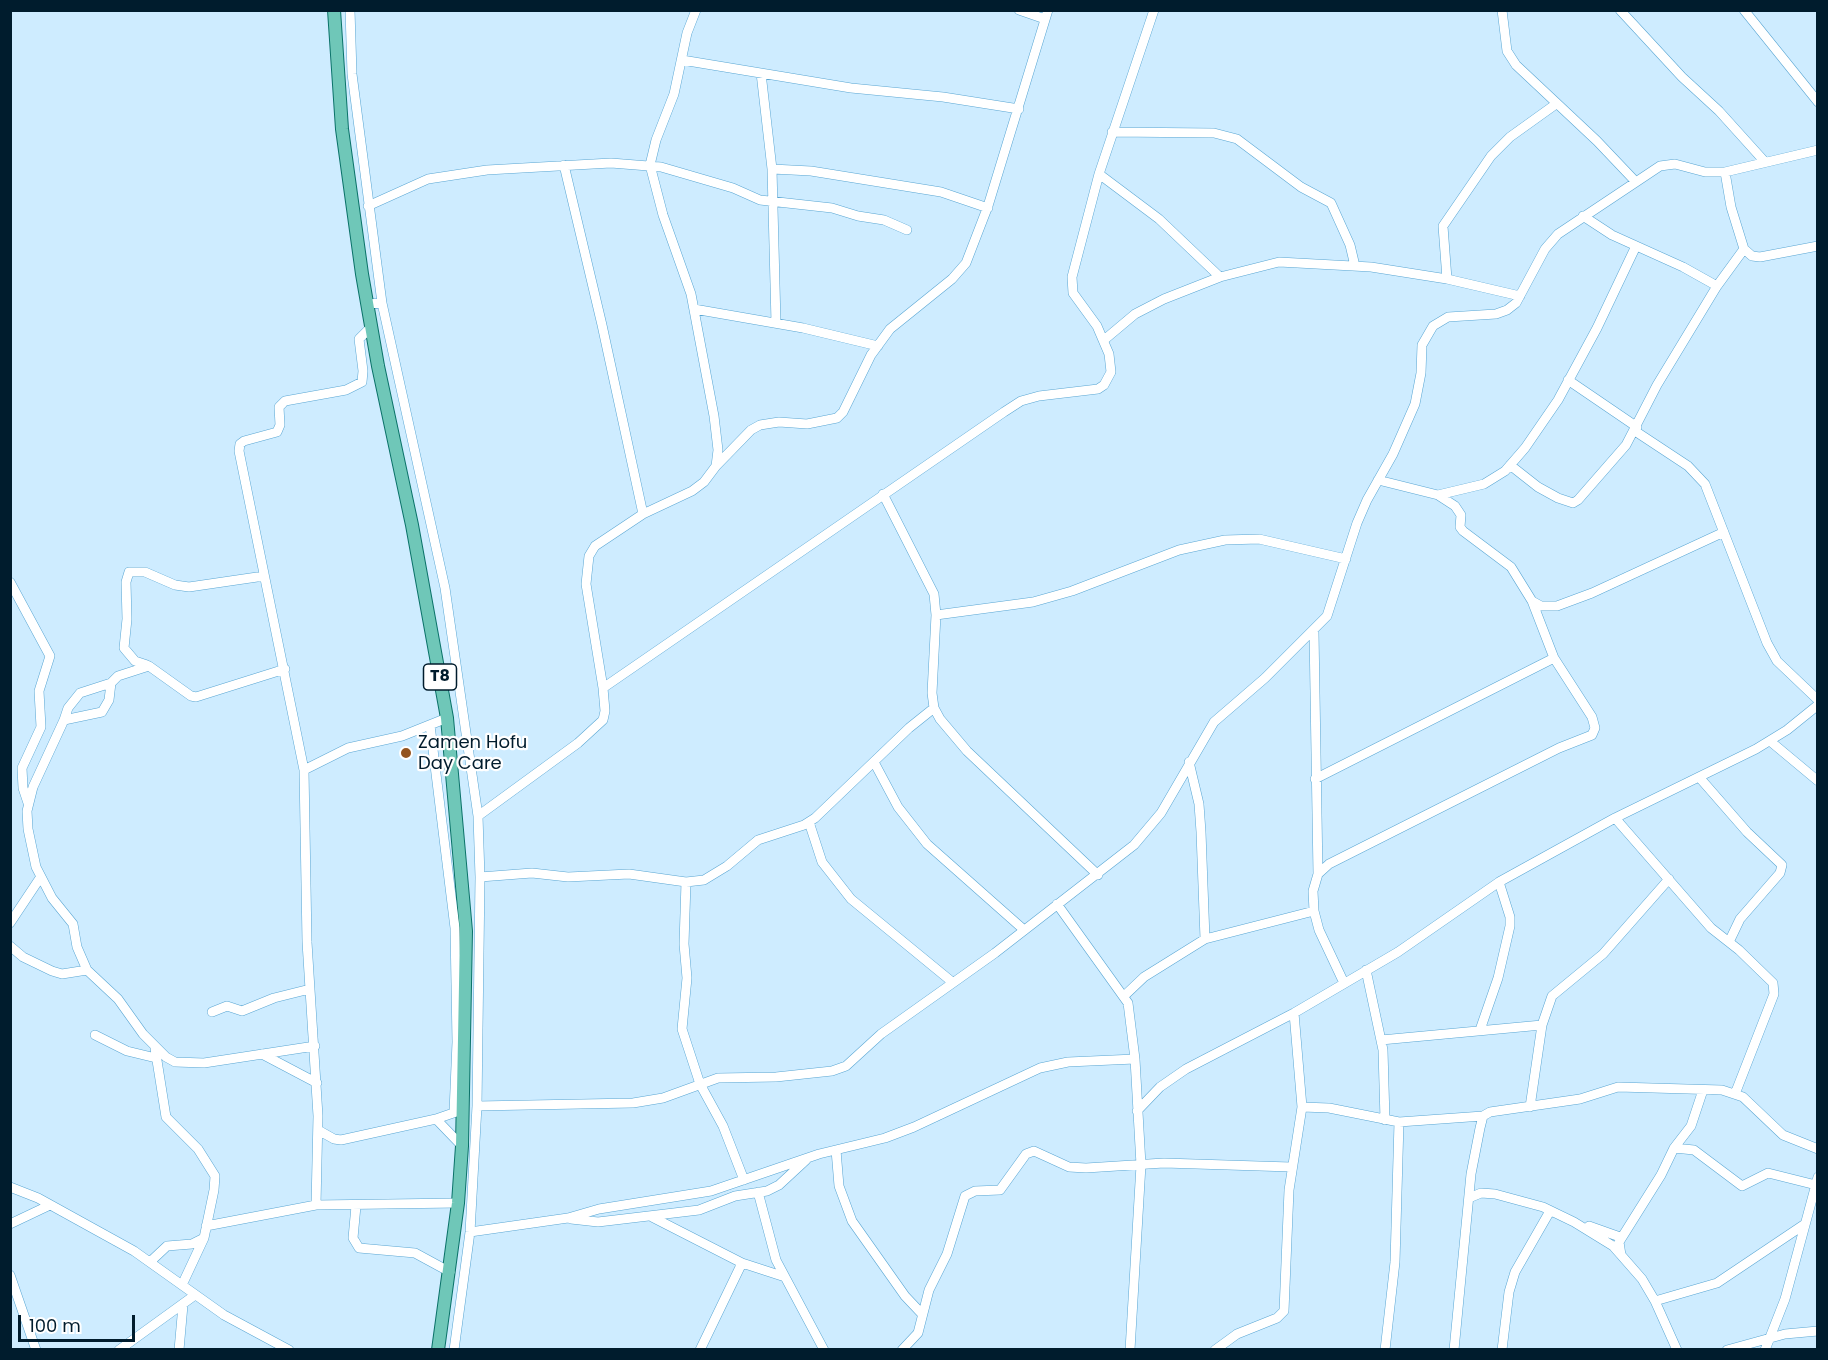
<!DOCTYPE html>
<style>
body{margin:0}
#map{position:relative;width:1828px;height:1360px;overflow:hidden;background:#ceecff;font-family:Poppins,sans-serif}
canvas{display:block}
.frame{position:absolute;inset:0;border:12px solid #001c2d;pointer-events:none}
.scale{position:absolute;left:18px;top:1315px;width:117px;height:27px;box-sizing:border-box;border:3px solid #001c2d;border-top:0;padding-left:8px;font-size:18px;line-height:21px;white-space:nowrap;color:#001c2d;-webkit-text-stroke:4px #fff;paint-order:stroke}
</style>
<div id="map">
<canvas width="1828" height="1360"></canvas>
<div class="frame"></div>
<div class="scale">100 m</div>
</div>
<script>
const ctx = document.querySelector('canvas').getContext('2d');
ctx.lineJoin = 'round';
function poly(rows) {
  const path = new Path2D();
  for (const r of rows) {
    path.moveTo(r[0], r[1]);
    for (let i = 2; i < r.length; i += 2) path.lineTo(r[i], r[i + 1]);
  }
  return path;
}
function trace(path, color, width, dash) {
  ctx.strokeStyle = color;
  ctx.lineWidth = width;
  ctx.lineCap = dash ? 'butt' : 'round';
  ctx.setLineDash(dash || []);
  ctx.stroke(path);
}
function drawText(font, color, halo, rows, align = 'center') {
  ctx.font = font + ' Poppins,sans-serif';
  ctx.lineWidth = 4.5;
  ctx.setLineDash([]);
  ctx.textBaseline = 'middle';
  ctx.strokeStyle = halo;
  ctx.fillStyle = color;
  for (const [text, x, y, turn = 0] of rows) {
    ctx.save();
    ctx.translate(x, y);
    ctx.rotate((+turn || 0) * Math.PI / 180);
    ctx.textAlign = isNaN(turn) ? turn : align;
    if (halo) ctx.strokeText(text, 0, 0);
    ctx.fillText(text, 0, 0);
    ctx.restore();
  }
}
const minor = poly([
 [350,10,352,74,382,303],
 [1019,10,1045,19],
 [1502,10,1507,51,1516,65,1597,141,1635,181],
 [1620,10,1682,77,1719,111,1765,162],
 [1744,10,1818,102],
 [682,60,851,88,943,97,1019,109],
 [761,73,772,169,776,323],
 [1112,132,1214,133,1237,139,1301,187,1331,203,1350,245,1355,266],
 [564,165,602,325,643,514],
 [772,169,811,171,941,192,988,208],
 [1725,172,1731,207,1744,249,1752,256,1760,257,1818,246],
 [1099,174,1159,219,1220,277],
 [368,206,428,179,487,170,611,163,661,167,733,188,760,200,832,208,858,216,884,220,907,230],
 [1583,216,1612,235,1683,267,1717,286],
 [1447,279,1443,226,1491,156,1510,137,1556,104],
 [367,304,382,303,445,588,478,816,480,877,477,1106,470,1232,454,1350],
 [694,309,803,328,878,346],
 [1104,340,1135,314,1164,299,1220,277,1279,262,1371,267,1447,279,1520,296],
 [1568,380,1637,427],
 [1635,431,1688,466,1705,484,1767,643,1777,661,1818,700],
 [1510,465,1538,487,1558,498,1573,503,1578,500,1626,445,1657,385,1717,286,1744,249],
 [716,466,751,430,760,425,779,422,807,424,837,418,843,412,871,355,890,329,952,279,966,263,988,206,1048,10],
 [1378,480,1438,495,1455,506,1461,515,1460,527,1463,531,1511,567,1532,601,1541,606,1557,606,1592,593,1724,532],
 [883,494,934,594,936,615,932,693,934,708,940,719,967,751,1098,875],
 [1438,495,1484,484,1505,471,1525,448,1558,400,1597,328,1636,246],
 [10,582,50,656,39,691,41,727,22,768,23,788,28,803],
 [936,615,1033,602,1072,591,1179,550,1225,540,1259,539,1346,559],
 [1314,632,1318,874],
 [147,665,135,661,124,648,127,619,126,582,129,572,145,572,175,585,189,587,264,576],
 [285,669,196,697,191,696,149,666,118,676,111,683,109,700,102,712,64,720,33,787,27,811,28,829,36,867,52,898,73,924,77,947,87,970,118,999,143,1034,166,1057,175,1062,204,1063,315,1046],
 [603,688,1004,412,1021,401,1039,396,1098,389,1104,385,1111,372,1109,354,1097,326,1073,293,1072,277,1099,174,1154,10],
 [64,720,68,708,80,693,111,683],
 [430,725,455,928,457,1042,454,1112],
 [1770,741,1818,781],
 [874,762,898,807,927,844,1023,929],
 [1189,762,1199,804,1201,832,1205,939],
 [304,770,348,748,402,736,447,718],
 [1699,777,1747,832,1782,865,1780,873,1740,919,1729,942],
 [1315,779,1554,658],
 [478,816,578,743,603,720,605,711,603,688,586,584,589,556,595,546,643,514,692,491,704,482,716,466,718,450,714,416,691,294,663,215,650,165,656,140,674,94,687,33,696,10],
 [1615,818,1711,928,1739,950,1773,983,1774,994,1735,1094],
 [809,822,822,862,851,899,951,981],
 [480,877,532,873,568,877,629,874,686,882,704,880,727,866,758,840,804,825,815,818,909,728,934,708],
 [686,882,684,944,687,978,682,1029,700,1084,723,1126,744,1180],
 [1057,904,1128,1003,1135,1059,1141,1165,1130,1350],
 [10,923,40,878],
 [10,946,23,957,52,971,62,974,87,970],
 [1366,970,1383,1050,1385,1120],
 [1344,983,1319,930,1314,911,1313,891,1318,874,1329,864,1559,748,1592,735,1595,728,1592,717,1554,658,1532,601],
 [1124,996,1144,977,1205,939,1314,911],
 [212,1012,227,1006,242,1011,274,998,310,989],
 [1480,1030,1498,978,1510,926,1510,917,1499,882],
 [95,1035,127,1051,156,1058],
 [1381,1040,1542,1025],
 [155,1048,166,1117,198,1149,215,1176,214,1190,204,1238,182,1285],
 [262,1054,317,1083],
 [477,1106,633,1103,663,1098,718,1078,776,1077,832,1071,846,1066,881,1034,995,953,1134,845,1161,813,1214,722,1265,678,1327,616,1357,523,1367,500,1393,454,1415,404,1421,373,1422,345,1433,326,1448,317,1496,314,1507,310,1516,303,1545,249,1558,234,1660,166,1675,164,1705,172,1725,172,1818,150],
 [1302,1107,1329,1108,1399,1122,1483,1116],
 [1530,1107,1542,1025,1552,996,1603,954,1669,879],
 [1137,1111,1160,1087,1186,1069,1294,1013,1398,952,1499,882,1615,818,1756,749,1787,730,1818,705],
 [436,1119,462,1146],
 [318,1130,334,1139,341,1140,436,1119,459,1111],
 [1674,1148,1694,1150,1742,1186,1768,1173,1816,1185],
 [836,1150,839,1186,852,1221,905,1296,922,1314],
 [10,1187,38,1198,134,1251,224,1315,289,1350],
 [758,1192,776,1260,824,1350],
 [1469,1198,1481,1193,1495,1194,1543,1207,1574,1222,1613,1246,1621,1255],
 [316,1205,318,1116,307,942,304,770,239,451,240,444,244,441,277,432,280,425,279,407,285,401,346,390,362,382,363,371,359,339,371,327],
 [356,1206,353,1238,359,1248,415,1253,450,1272],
 [652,1217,742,1263,782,1276],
 [571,1219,598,1222,699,1210,735,1196,767,1191,779,1185,806,1160],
 [10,1224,50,1205],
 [206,1226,316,1205,458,1203],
 [1589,1226,1620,1237],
 [470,1232,568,1218,599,1209,711,1191,819,1154,885,1138,914,1127,1040,1068,1068,1062,1135,1059],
 [151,1261,167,1246,192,1244,204,1238],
 [10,1275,36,1350],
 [1655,1301,1717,1283,1805,1224],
 [119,1350,195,1295],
 [179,1350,183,1305],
 [700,1350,742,1263],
 [902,1350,918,1333,929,1290,947,1254,965,1196,975,1191,1000,1190,1026,1154,1034,1151,1069,1167,1086,1168,1164,1163,1291,1167],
 [1215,1350,1237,1334,1277,1318,1284,1311,1289,1190,1302,1107,1294,1013],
 [1385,1350,1395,1262,1399,1122],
 [1454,1350,1471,1174,1480,1128,1483,1116,1490,1112,1580,1099,1618,1087,1722,1090,1743,1097,1783,1135,1818,1149],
 [1502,1350,1509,1292,1515,1272,1550,1211],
 [1677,1350,1655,1301,1642,1279,1621,1255,1619,1242,1661,1175,1674,1148,1691,1126,1703,1090],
 [1727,1350,1785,1334,1818,1331],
 [1765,1350,1785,1299,1818,1177]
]);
const major = poly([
 [334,10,342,129,362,274,378,366,412,525,447,718,466,931,462,1146,458,1203,438,1350]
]);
trace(minor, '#59a6d3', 10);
trace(major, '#0a7269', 14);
trace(minor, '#fff', 9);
trace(major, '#6fc7b8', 12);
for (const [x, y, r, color] of [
 [406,753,6,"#94531d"]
]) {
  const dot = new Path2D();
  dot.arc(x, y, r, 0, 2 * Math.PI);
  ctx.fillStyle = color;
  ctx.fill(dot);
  trace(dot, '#fff', 2);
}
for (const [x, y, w] of [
 [440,677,33]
]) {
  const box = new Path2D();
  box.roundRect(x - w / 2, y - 13, w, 26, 4.5);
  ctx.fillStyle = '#fff';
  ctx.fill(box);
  trace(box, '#001c2d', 1.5);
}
drawText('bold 16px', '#001c2d', null, [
 ["T8",440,677]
]);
drawText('18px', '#001c2d', '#fff', [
 ["Zamen Hofu",418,743],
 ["Day Care",418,764]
], 'left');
</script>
